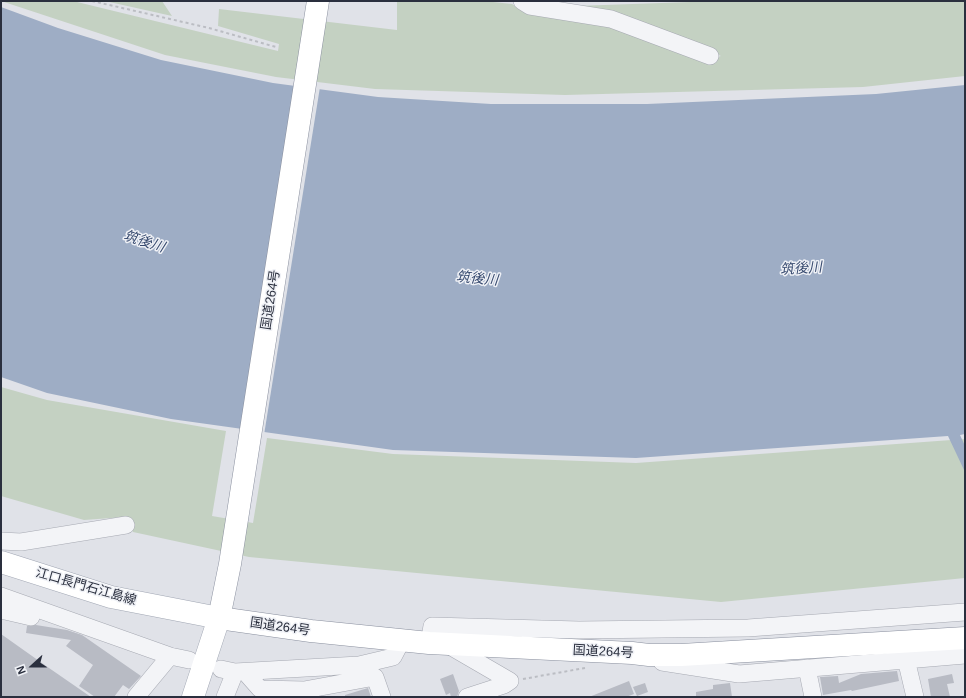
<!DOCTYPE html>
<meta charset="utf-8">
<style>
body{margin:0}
#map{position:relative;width:966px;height:698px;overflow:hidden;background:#e0e2e8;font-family:Arial,sans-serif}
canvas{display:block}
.frame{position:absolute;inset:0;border:2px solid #2a2f3e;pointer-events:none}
.north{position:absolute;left:12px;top:646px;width:40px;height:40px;-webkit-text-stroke:3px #eff1f6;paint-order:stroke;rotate:249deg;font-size:11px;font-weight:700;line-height:16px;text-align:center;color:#2a2f3e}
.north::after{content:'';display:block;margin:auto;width:14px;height:18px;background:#2a2f3e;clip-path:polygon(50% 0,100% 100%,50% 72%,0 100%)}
</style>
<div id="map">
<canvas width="966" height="698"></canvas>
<div class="frame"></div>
<div class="north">N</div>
</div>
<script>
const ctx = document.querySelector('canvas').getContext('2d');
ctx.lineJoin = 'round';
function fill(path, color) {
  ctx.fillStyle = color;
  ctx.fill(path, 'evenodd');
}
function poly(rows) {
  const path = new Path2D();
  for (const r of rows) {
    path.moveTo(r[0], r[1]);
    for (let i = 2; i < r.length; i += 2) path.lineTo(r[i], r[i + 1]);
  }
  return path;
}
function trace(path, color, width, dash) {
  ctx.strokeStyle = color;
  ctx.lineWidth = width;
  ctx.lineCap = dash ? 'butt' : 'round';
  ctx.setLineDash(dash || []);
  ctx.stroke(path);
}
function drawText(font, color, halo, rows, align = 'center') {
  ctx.font = font + ' Arial,"Noto Sans JP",sans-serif';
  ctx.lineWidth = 3;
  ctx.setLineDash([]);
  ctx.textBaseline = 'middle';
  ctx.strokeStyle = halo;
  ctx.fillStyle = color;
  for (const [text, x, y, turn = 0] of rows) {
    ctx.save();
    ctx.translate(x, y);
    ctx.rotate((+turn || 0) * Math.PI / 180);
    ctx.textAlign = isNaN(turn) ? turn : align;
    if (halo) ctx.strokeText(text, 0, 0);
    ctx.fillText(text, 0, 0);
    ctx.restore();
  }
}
fill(poly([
 [1,1,73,1,278,51,279,44,218,26,219,9,397,30,397,1,484,1,512,4,523,11,598,21,710,59,721,56,672,36,575,6,719,1,965,1,965,76,863,87,565,95,375,89,276,77,165,55],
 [105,1,162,1,172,16],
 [1,387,47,400,226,431,212,516,253,523,267,438,393,454,636,463,965,439,965,578,721,602,249,557,133,532,125,517,84,520,1,496]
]), '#c4d1c2');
fill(poly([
 [1,7,58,28,161,60,273,83,378,97,491,104,647,104,876,94,965,85,965,434,960,435,965,446,965,472,948,436,636,458,393,450,171,419,47,393,1,377]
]), '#9eadc5');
fill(poly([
 [299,84,320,87,264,435,244,432]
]), '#e0e2e8');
fill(poly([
 [36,625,67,630,82,635,141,676,129,689,123,685,114,697,95,697,79,686,93,665,66,646,71,640,26,633,27,626],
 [1,634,49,668,91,697,1,697],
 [897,671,899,681,852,691,851,690,823,695,820,677,838,676,839,683,861,674],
 [453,674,459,691,457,697,451,697,450,693,446,695,440,679],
 [952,674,954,683,947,684,950,697,931,697,928,679],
 [629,681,634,694,626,697,589,697],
 [645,683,648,692,637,696,633,687],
 [730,683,732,697,696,697,696,692,713,689,713,685],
 [368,688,371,697,345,697,345,695]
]), '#b8bbc4');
const minor = poly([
 [522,1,530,6,611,19,710,56],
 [1,541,21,542,126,525],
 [1,596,170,656,189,660],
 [1,610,31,617],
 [429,643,432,626,579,630,748,628,965,612],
 [448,645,510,681,504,685,467,697],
 [906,659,915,697],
 [662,662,739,674,965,655],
 [807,668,813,697],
 [221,669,235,672,359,665,393,657,402,640],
 [245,672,260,689,304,690,375,677,382,697],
 [136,697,170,656],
 [225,697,235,672]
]);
const major = poly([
 [1,562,111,597,219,618,193,697]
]);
const highway = poly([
 [318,1,230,564,219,618,311,631,429,643,632,653,649,655,681,655,965,638]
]);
trace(minor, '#a6a9b2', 18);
trace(major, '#a0a6b3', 23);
trace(highway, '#898f9e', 23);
trace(poly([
 [92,1,209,28,276,47],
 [523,679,585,668]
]), '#bbbdc3', 2, [3, 3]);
trace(minor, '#f3f4f7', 17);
trace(major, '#fff', 22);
trace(highway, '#fff', 22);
drawText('13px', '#2a2f3e', '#eff1f6', [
 ["国道264号",271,300,-81],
 ["江口長門石江島線",86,587,16],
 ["国道264号",280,627,8],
 ["国道264号",603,652,3]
]);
drawText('italic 14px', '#374a6f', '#eff1f6', [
 ["筑後川",144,242,18],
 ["筑後川",801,269,-4],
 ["筑後川",477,279,5]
]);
</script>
